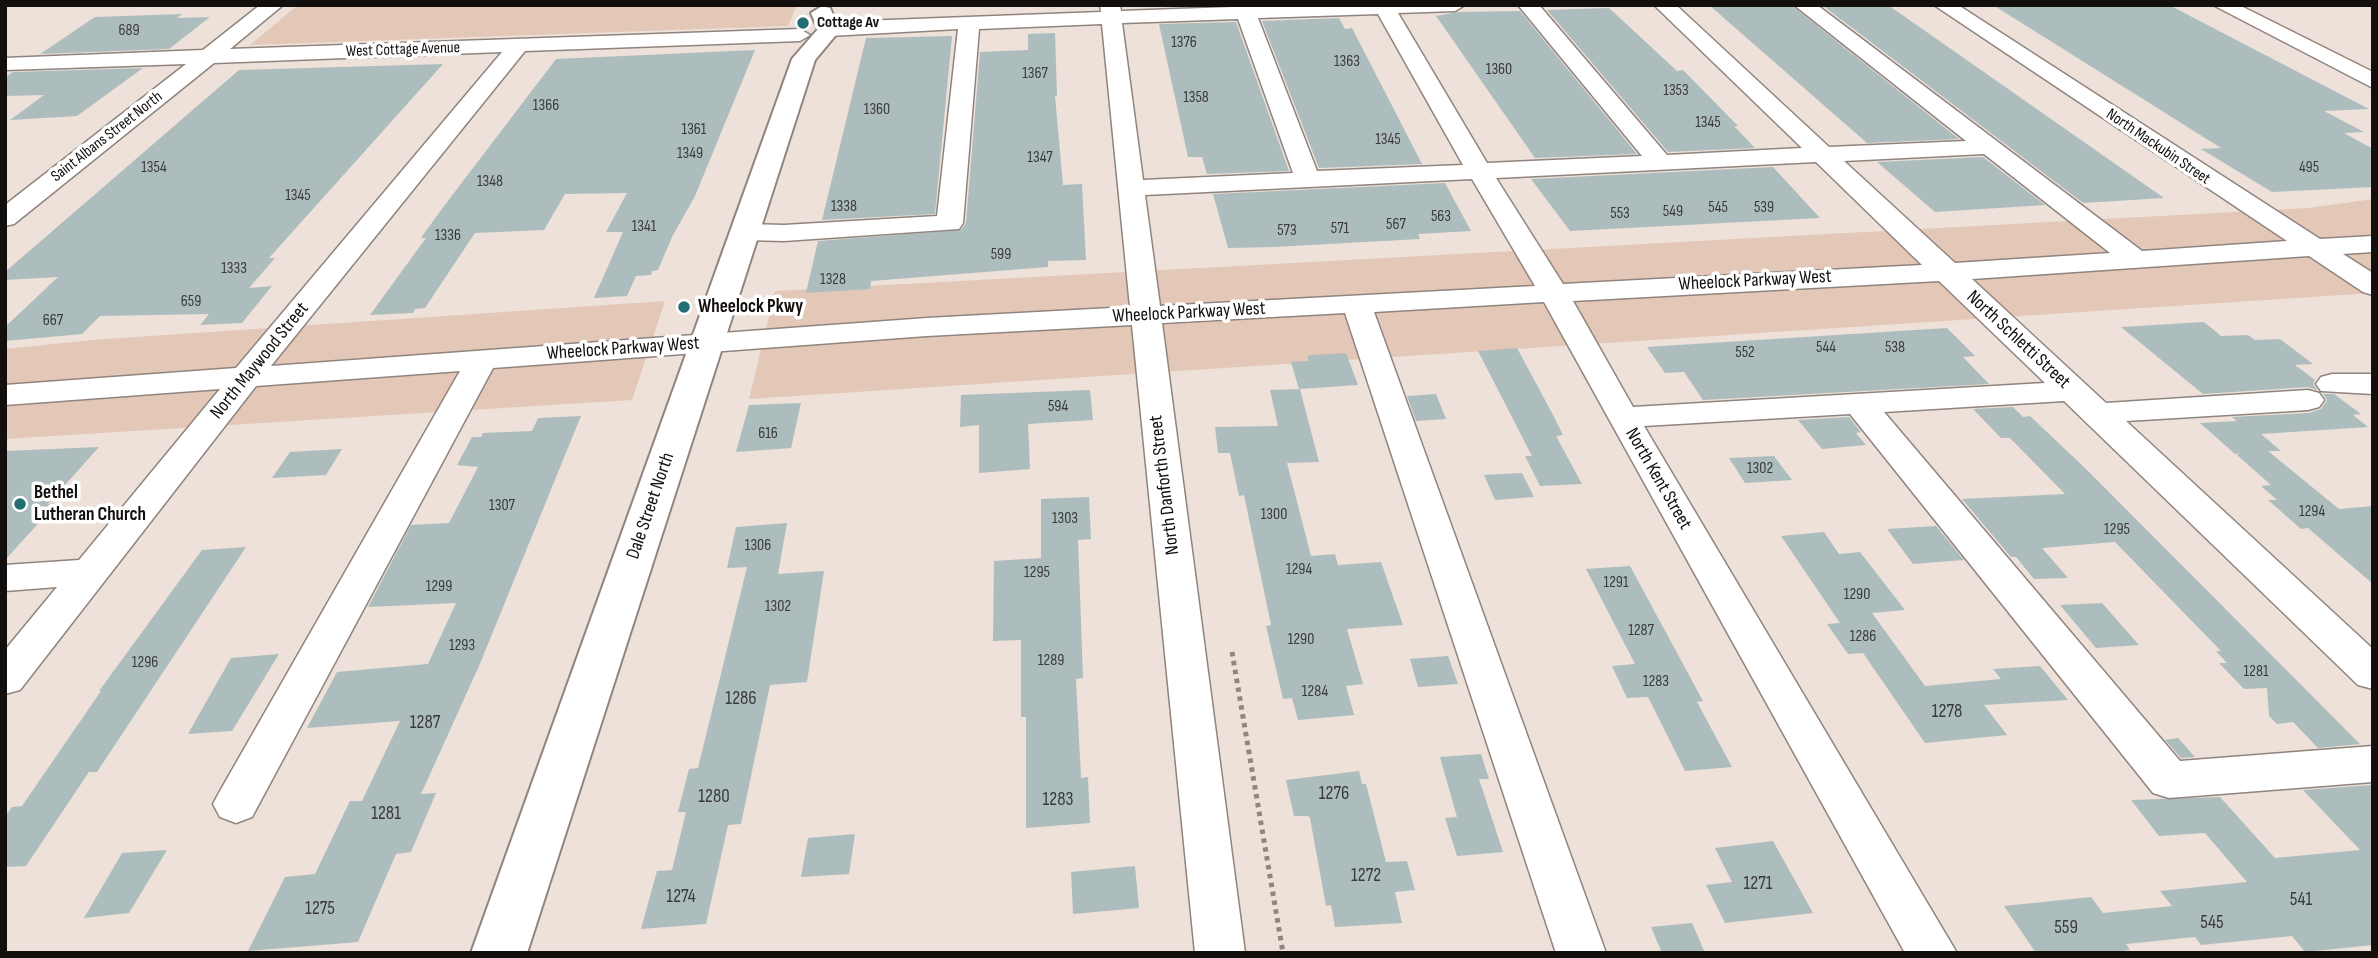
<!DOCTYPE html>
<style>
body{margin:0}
#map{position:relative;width:2378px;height:958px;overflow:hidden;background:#ede1d9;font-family:"Sofia Sans Condensed",sans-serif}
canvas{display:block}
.frame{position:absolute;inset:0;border:7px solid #130f0d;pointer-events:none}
</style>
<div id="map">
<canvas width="2378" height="958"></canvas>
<div class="frame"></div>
</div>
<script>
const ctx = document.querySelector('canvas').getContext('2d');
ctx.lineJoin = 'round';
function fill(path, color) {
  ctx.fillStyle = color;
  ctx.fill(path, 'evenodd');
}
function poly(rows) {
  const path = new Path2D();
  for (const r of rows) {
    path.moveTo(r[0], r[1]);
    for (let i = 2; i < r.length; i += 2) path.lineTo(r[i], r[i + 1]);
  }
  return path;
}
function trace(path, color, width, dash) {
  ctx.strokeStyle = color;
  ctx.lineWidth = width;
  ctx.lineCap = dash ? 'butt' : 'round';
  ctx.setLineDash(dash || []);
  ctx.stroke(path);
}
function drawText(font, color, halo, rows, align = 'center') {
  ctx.font = font + ' "Sofia Sans Condensed",sans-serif';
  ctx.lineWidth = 7;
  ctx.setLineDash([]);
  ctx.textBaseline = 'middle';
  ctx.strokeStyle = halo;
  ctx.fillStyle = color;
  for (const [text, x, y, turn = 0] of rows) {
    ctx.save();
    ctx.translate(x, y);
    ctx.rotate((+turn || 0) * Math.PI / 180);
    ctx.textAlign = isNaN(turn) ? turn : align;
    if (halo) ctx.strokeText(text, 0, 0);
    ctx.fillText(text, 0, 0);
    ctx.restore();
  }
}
fill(poly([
 [298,5,797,5,788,26,250,45],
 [2373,199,2373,293,749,399,775,291,2308,208],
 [665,301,632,400,5,439,5,349,92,340]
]), '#e4c8b7');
fill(poly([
 [1709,5,1791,5,1959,139,1867,143],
 [1822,5,1888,5,2164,198,2083,203],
 [1993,5,2169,5,2369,109,2324,111,2364,132,2344,133,2373,149,2373,187,2272,192,2201,149,2221,148],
 [1609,8,1677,71,1683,70,1738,126,1734,126,1755,148,1668,152,1547,10],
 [1520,11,1637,154,1535,158,1436,16,1458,12],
 [182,14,177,18,210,17,169,49,40,54,95,17],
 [1339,18,1345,29,1352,28,1422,164,1319,168,1262,21],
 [1236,22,1289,171,1207,174,1202,157,1188,157,1159,24],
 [1055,33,1057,96,1055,96,1063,185,1082,184,1086,260,1048,261,1048,267,871,281,870,289,806,293,818,241,961,230,966,223,980,52,1028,50,1028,34],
 [952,36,935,214,822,220,866,38],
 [755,50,695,196,672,237,658,270,652,271,651,275,636,276,627,296,594,298,623,232,606,232,627,193,565,194,544,230,475,233,425,308,415,309,413,313,370,315,426,238,421,238,441,210,556,59],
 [443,64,269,258,275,258,249,288,272,286,242,323,200,325,209,314,100,316,82,334,5,341,5,327,58,277,5,280,5,272,239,70],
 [143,68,77,116,10,120,44,95,5,96,5,77,13,72],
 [1983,157,2045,205,1935,212,1877,162],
 [1773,167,1820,218,1570,231,1531,179],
 [1445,183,1471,231,1418,234,1420,239,1274,247,1228,248,1213,194],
 [2204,322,2221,336,2248,335,2255,340,2280,339,2313,364,2295,365,2315,380,2313,384,2317,390,2308,387,2203,394,2121,327],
 [1947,328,1975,356,1963,357,1989,384,1703,400,1684,372,1665,373,1647,347],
 [1517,348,1552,413,1563,435,1556,436,1582,484,1540,486,1525,456,1532,456,1478,351],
 [1346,353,1358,385,1300,389,1319,462,1287,463,1311,556,1335,554,1338,565,1381,562,1403,625,1347,629,1363,684,1346,686,1354,715,1298,720,1292,698,1283,699,1266,626,1271,625,1244,495,1239,496,1230,453,1218,453,1215,427,1278,426,1270,390,1299,389,1291,362,1309,361,1307,356,1312,355],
 [1090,390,1093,420,1028,424,1030,469,979,473,979,425,960,427,961,395],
 [1436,394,1446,419,1416,421,1407,396],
 [2323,394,2334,394,2361,414,2353,415,2368,427,2261,434,2281,451,2268,451,2339,509,2373,506,2373,584,2308,528,2301,529,2268,500,2277,500,2261,486,2271,485,2237,455,2239,453,2235,454,2200,423,2237,421,2232,417,2309,413,2321,409,2327,400],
 [801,403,791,448,736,452,749,405],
 [2013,407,2023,417,2030,416,2086,469,2360,744,2318,748,2293,722,2277,724,2269,716,2267,688,2244,689,2219,663,2227,663,2216,651,2221,651,2115,542,2042,548,2068,578,2034,579,2016,557,2011,557,1962,499,2065,494,2010,438,2001,438,1973,409],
 [581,416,479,666,421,794,436,793,411,852,396,854,358,942,248,951,285,877,315,874,350,801,362,801,400,721,307,728,337,672,428,664,456,603,368,607,411,525,449,523,478,467,457,465,472,437,481,437,483,433,532,431,538,418],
 [1849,417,1861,432,1856,433,1866,445,1822,449,1798,420],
 [99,447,48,504,57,503,5,560,5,451],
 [342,449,326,475,272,478,290,452],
 [1774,456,1792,480,1745,483,1729,458],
 [1522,473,1534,497,1495,500,1484,475],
 [1089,497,1091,539,1078,540,1083,678,1076,679,1081,778,1088,777,1090,823,1026,828,1026,717,1021,717,1021,640,993,641,994,561,1041,558,1041,499],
 [787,523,778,574,824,571,807,682,770,685,741,824,728,825,706,924,641,929,657,871,672,870,686,812,678,812,689,769,698,768,747,567,727,568,736,527],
 [1936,526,1964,560,1913,564,1887,529],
 [1824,532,1839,554,1860,552,1905,610,1872,613,1925,686,2001,679,1993,669,2040,666,2068,700,1984,705,2007,735,1925,743,1863,653,1848,654,1827,624,1840,623,1781,536],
 [246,547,97,772,89,772,26,866,5,867,5,816,12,807,22,806,101,691,99,691,202,550],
 [1630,566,1703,701,1697,702,1732,767,1685,771,1648,697,1627,698,1612,666,1635,664,1586,569],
 [2102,603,2139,645,2096,648,2060,605],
 [279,654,232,731,188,734,231,658],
 [1448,656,1458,684,1418,687,1410,659],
 [2178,738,2195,757,2181,758,2165,740],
 [1481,754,1489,779,1479,779,1503,852,1457,856,1445,818,1457,817,1440,757],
 [1359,771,1362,784,1366,784,1386,862,1407,861,1415,890,1395,892,1402,923,1335,927,1331,905,1326,906,1310,818,1308,816,1294,816,1286,780],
 [2373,785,2373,945,2305,952,2292,936,2201,945,2195,937,2126,944,2130,950,2107,953,2036,953,2004,906,2091,897,2103,913,2172,906,2160,891,2247,882,2205,833,2159,836,2131,800,2220,797,2275,858,2360,850,2303,790],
 [855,834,849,874,801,877,808,838],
 [1773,841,1813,913,1725,923,1706,885,1732,882,1715,848],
 [167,850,129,913,84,918,122,853],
 [1135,866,1139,908,1073,914,1071,872],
 [1692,923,1705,953,1662,953,1651,927]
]), '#adbdbe');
const minor = poly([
 [260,5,283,5,230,49,800,29,810,35,800,41,525,51,271,366,927,318,1130,307,1102,24,979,29,963,223,959,229,784,241,746,240,736,238,733,232,736,226,746,224,784,225,937,216,958,29,829,36,822,34,819,30,822,26,861,21,1101,12,1100,5,1120,5,1121,11,1288,5,1465,5,1455,11,1398,13,1487,163,1642,156,1518,5,1539,5,1667,155,1802,148,1654,5,1676,5,1829,147,1966,141,1794,5,1817,5,2142,251,2287,241,1934,5,1958,5,2320,239,2373,236,2373,252,2343,254,2373,273,2373,295,2363,292,2309,256,1972,279,2106,403,2308,390,2319,393,2324,400,2319,407,2308,410,2126,421,2373,649,2373,689,2358,685,2064,401,1884,412,2180,761,2373,746,2373,782,2169,798,2153,793,1850,414,1644,426,1957,953,1905,953,1544,302,1374,312,1606,953,1556,953,1345,313,1162,323,1245,953,1195,953,1132,325,927,336,493,368,252,817,236,823,220,817,213,804,220,791,460,371,256,386,20,690,5,694,5,650,57,587,5,591,5,565,79,560,220,389,5,405,5,385,236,368,502,52,214,63,14,224,5,226,5,205,186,64,5,70,5,58,203,50,260,5],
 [1378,14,1463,165,1317,171,1258,18,1378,14],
 [1238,19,1293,173,1143,180,1122,23,1238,19],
 [1984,154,2110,253,1955,263,1844,161,1984,154],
 [1816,162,1922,265,1563,284,1496,178,1816,162],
 [1472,179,1535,286,1160,306,1145,195,1472,179],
 [1939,281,2045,383,1633,407,1573,301,1939,281],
 [2213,5,2239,5,2373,72,2373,88,2213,5],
 [2332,374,2373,374,2373,394,2321,391,2316,384,2321,377,2332,374]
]);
const major = poly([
 [822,6,830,8,840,30,815,60,527,953,471,953,792,59,818,29,811,13,822,6]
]);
trace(minor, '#90847e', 3);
trace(major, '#90847e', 4);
trace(poly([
 [1232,652,1283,953]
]), '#8e8680', 5, [4.5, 4.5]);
fill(minor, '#fff');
fill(major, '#fff');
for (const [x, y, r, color] of [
 [803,23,7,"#226e72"],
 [684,307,7,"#226e72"],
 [20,504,7,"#226e72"]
]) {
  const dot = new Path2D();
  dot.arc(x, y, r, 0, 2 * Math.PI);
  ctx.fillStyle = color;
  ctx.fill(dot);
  trace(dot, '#fff', 2.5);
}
drawText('bold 16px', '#130f0d', '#fff', [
 ["Cottage Av",817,23]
], 'left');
drawText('16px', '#3a3a39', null, [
 ["689",129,31],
 ["1376",1184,43],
 ["1363",1347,62],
 ["1360",1499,70],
 ["1367",1035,74],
 ["1353",1676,91],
 ["1358",1196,98],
 ["1366",546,106],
 ["1360",877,110],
 ["1345",1708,123],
 ["1361",694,130],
 ["1345",1388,140],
 ["1349",690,154],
 ["1347",1040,158],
 ["1354",154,168],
 ["495",2309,168],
 ["1348",490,182],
 ["1345",298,196],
 ["1338",844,207],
 ["545",1718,208],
 ["539",1764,208],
 ["549",1673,212],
 ["553",1620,214],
 ["563",1441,217],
 ["567",1396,225],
 ["1341",644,227],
 ["571",1340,229],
 ["573",1287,231],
 ["1336",448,236],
 ["599",1001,255],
 ["1333",234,269],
 ["1328",833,280],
 ["659",191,302],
 ["667",53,321],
 ["544",1826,348],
 ["538",1895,348],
 ["552",1745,353],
 ["594",1058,407],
 ["616",768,434],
 ["1302",1760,469],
 ["1307",502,506],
 ["1294",2312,512],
 ["1300",1274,515],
 ["1303",1065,519],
 ["1295",2117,530],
 ["1306",758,546],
 ["1294",1299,570],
 ["1295",1037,573],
 ["1291",1616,583],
 ["1299",439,587],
 ["1290",1857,595],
 ["1302",778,607],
 ["1287",1641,631],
 ["1286",1863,637],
 ["1290",1301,640],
 ["1293",462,646],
 ["1289",1051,661],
 ["1296",145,663],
 ["1281",2256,672],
 ["1283",1656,682],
 ["1284",1315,692]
]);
drawText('16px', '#130f0d', '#fff', [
 ["West Cottage Avenue",403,50,-2],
 ["Saint Albans Street North",107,137,-38],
 ["North Mackubin Street",2158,147,34]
]);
drawText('19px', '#130f0d', '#fff', [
 ["Wheelock Parkway West",1755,281,-3],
 ["Wheelock Parkway West",1189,313,-3],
 ["North Schletti Street",2018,340,43],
 ["Wheelock Parkway West",623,349,-4],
 ["North Maywood Street",260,361,-51],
 ["North Kent Street",1658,479,60],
 ["North Danforth Street",1165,485,-97],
 ["Dale Street North",651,506,-71]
]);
drawText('bold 19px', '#130f0d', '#fff', [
 ["Wheelock Pkwy",698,307],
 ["Bethel",34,493],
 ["Lutheran Church",34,515]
], 'left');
drawText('19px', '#3a3a39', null, [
 ["1286",741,699],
 ["1278",1947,712],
 ["1287",425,723],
 ["1276",1334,794],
 ["1280",714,797],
 ["1283",1058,800],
 ["1281",386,814],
 ["1272",1366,876],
 ["1271",1758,884],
 ["1274",681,897],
 ["541",2301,900],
 ["1275",320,909],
 ["545",2212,923],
 ["559",2066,928]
]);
</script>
